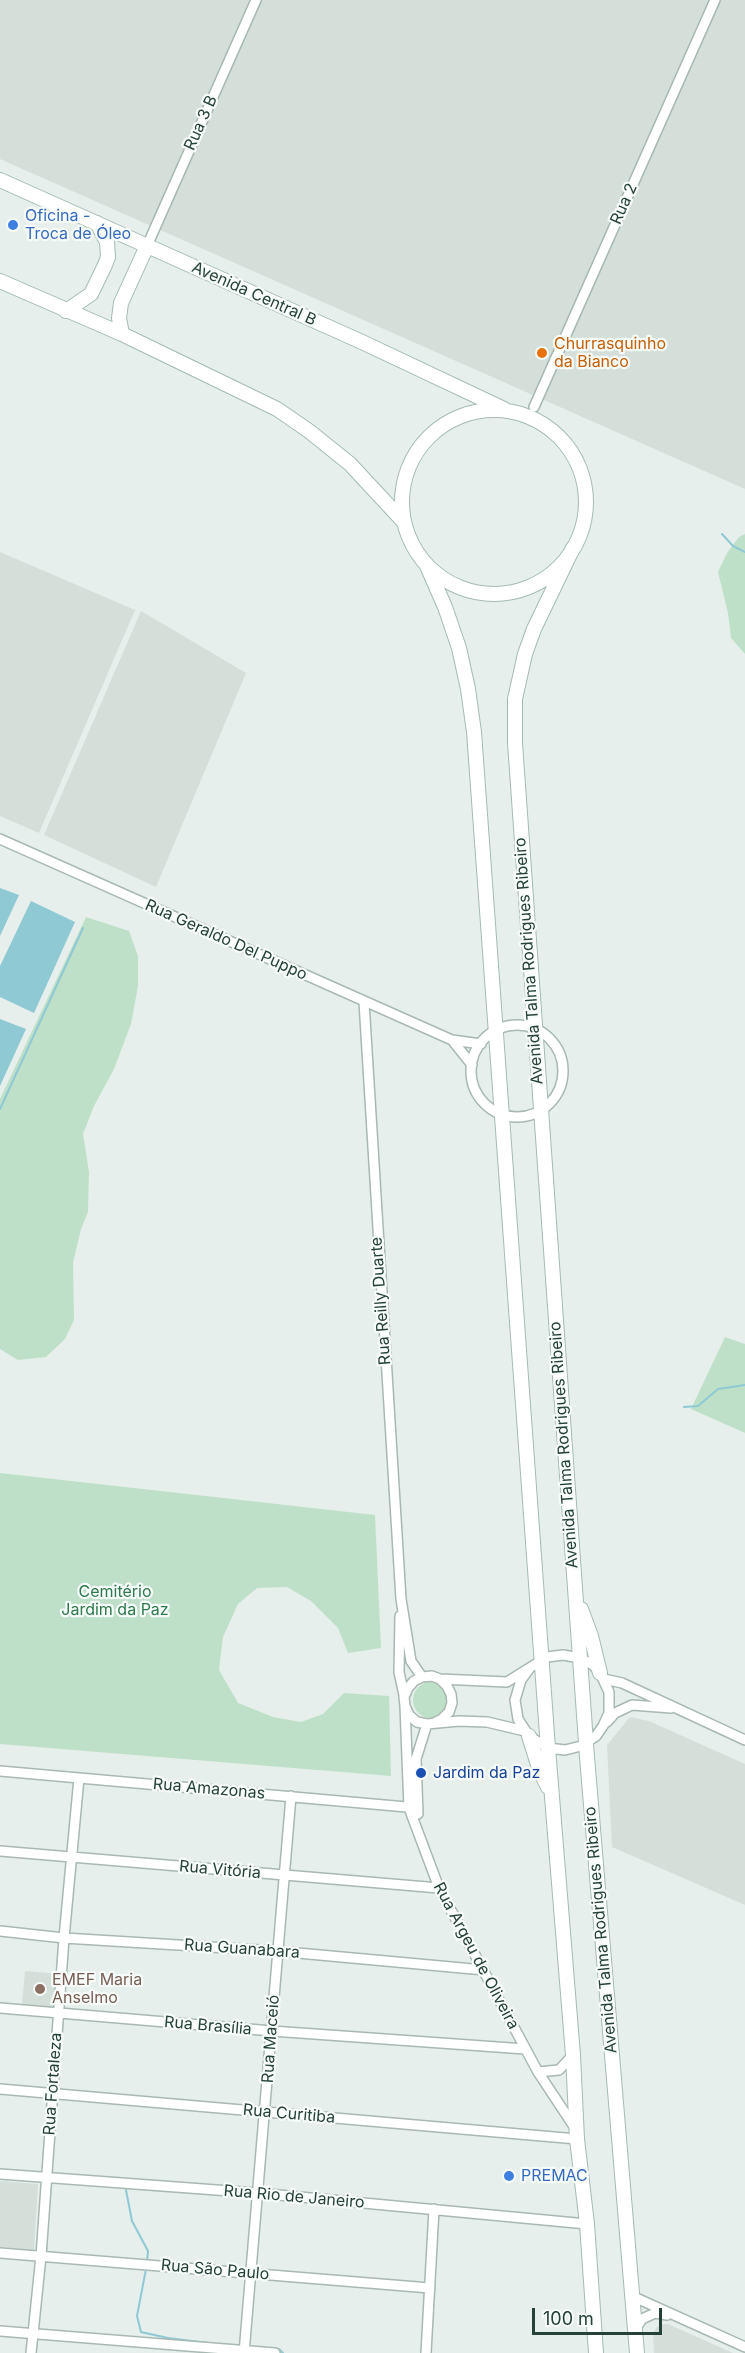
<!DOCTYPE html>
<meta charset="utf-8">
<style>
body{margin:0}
#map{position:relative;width:745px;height:2353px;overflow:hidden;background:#e6efeb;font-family:Inter,sans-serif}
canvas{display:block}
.scale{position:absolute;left:532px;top:2308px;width:130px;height:27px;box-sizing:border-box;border:3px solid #24423a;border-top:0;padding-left:8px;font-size:18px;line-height:21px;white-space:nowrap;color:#24423a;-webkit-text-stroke:4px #f7fbf9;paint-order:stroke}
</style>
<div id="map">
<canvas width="745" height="2353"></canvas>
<div class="scale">100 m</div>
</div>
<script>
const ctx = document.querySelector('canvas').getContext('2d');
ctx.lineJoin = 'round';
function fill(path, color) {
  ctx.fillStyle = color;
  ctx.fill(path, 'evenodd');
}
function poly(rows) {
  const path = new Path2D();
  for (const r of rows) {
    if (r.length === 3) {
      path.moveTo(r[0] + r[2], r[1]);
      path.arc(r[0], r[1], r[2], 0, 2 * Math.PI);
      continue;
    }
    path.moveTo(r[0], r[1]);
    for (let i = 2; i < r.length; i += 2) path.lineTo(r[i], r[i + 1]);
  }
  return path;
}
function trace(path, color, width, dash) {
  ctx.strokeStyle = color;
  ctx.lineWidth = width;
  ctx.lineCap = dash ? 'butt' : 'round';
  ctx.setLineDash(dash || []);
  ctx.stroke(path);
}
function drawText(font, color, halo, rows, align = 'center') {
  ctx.font = font + ' Inter,sans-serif';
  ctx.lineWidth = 4.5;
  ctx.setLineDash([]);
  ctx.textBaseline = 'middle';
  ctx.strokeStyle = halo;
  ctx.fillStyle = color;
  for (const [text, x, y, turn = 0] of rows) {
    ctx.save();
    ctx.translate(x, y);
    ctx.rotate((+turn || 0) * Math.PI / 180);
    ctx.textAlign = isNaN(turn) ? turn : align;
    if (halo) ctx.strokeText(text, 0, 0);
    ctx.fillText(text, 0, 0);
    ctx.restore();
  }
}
fill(poly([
 [0,0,745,0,745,489,0,159],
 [0,552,135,610,39,833,0,816],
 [141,611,246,673,156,887,44,835],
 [630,1717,649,1721,745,1764,745,1905,612,1847,607,1745],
 [25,1971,58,1974,55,2007,22,2004],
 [0,2181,38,2184,34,2250,0,2247],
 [664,2324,668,2324,733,2353,654,2353,653,2333,657,2327]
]), '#d4dfda');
fill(poly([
 [745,534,745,654,731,638,728,613,718,572,727,553,739,537],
 [86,917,129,931,138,956,138,986,131,1024,114,1069,94,1106,83,1134,89,1172,88,1212,81,1229,73,1263,74,1320,65,1339,46,1357,18,1360,0,1349,0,1099],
 [725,1337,745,1344,745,1433,691,1409],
 [0,1473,375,1515,381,1648,348,1653,338,1628,311,1601,287,1587,257,1588,238,1604,223,1637,219,1670,238,1703,273,1717,301,1722,323,1714,344,1693,389,1696,391,1776,0,1744],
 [431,1700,18]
]), '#bfe0c8');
fill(poly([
 [0,888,19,895,0,936],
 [31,901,75,922,34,1013,0,997,0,966],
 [0,1019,26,1029,0,1086]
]), '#8ec9d4');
trace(poly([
 [722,534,733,546,745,552],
 [0,1109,83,928],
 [684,1407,698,1406,718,1389,745,1385],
 [126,2190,132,2221,148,2251,147,2263],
 [146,2269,137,2316,141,2332,168,2338,216,2344],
 [251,2347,279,2349,283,2353]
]), '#8ec9d4', 2);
const street = poly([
 [147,246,256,0],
 [534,407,715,0],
 [0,839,452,1040,481,1044],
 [364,1002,401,1599,411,1661,422,1677],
 [517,1071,46],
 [452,1040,472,1065],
 [400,1616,399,1672,404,1695],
 [440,1679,507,1682,547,1657,563,1655,580,1658,593,1665,600,1673,609,1692,609,1713,603,1726,596,1736,581,1746,565,1750,548,1748,529,1736,518,1719,515,1700,521,1680,529,1669],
 [604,1679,622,1683,745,1740],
 [405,1706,409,1808,439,1888,538,2072,575,2128],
 [607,1722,615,1713,632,1705,671,1708],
 [434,1723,442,1719,449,1712,452,1703,451,1694,447,1686,440,1679,432,1676,422,1677,414,1681,408,1688,404,1697,405,1706,409,1715,417,1722,427,1724,459,1721,487,1722,525,1731],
 [0,1771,418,1808],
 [418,1814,416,1759,427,1724],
 [0,1851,439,1888],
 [0,1931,64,1938,276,1951,484,1970],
 [0,2008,272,2031,525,2049],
 [538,2072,559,2070,573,2055],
 [0,2089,577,2139],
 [0,2174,257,2193,587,2224],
 [0,2253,430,2288],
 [634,2297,745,2347],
 [636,2328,642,2319,655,2313,667,2315],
 [0,2331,275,2353],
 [31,2353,41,2256,64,1938,79,1778],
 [244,2353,291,1796],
 [426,2353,434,2209]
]);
const secondary = poly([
 [0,180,362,342,504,409],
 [0,281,122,334,277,409,309,431,350,464,403,521],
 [66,311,91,294,105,265,108,257,107,242,97,223],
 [122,334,119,318,121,303,147,246],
 [494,502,92],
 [573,548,534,629,525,654,515,699,515,743,587,1757,637,2353],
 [427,566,445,607,459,648,468,689,474,732,548,1748,573,2055,577,2139,587,2224,596,2353],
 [581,1609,591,1636,600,1673],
 [529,1736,540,1771,548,1787]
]);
trace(street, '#a8b8b2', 12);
trace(secondary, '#a4bbb3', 16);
trace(street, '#fff', 9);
trace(secondary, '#fff', 14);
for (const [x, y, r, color] of [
 [13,225,6,"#3f7fe0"],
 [542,353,6,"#e8710a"],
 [421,1773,6,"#1a4fb4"],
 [40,1989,6,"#8d6e63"],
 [509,2176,6,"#3f7fe0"]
]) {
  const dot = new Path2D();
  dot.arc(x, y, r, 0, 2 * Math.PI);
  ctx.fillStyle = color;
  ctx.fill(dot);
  trace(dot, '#f7fbf9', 2);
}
drawText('16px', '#24423a', '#f7fbf9', [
 ["Rua 3 B",201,123,-66],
 ["Rua 2",624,204,-66],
 ["Avenida Central B",254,294,24],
 ["Rua Geraldo Del Puppo",226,940,24],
 ["Avenida Talma Rodrigues Ribeiro",529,961,-94],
 ["Rua Reilly Duarte",381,1301,-94],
 ["Avenida Talma Rodrigues Ribeiro",564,1445,-94],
 ["Rua Amazonas",209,1789,5],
 ["Rua Vitória",220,1870,5],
 ["Avenida Talma Rodrigues Ribeiro",601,1930,-95],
 ["Rua Guanabara",242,1949,4],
 ["Rua Argeu de Oliveira",476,1956,62],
 ["Rua Brasília",208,2026,5],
 ["Rua Maceió",271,2039,-86],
 ["Rua Fortaleza",53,2084,-86],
 ["Rua Curitiba",289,2114,5],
 ["Rua Rio de Janeiro",294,2197,5],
 ["Rua São Paulo",215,2270,5]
]);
drawText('16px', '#366cbe', '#f7fbf9', [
 ["Oficina -",25,216],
 ["Troca de Óleo",25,234],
 ["PREMAC",521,2176]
], 'left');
drawText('16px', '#c56008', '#f7fbf9', [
 ["Churrasquinho",554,344],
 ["da Bianco",554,362]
], 'left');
drawText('16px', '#2d7a4b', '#f7fbf9', [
 ["Cemitério",115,1592],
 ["Jardim da Paz",115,1610]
]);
drawText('16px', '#164399', '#f7fbf9', [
 ["Jardim da Paz",433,1773]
], 'left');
drawText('16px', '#785e54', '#f7fbf9', [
 ["EMEF Maria",52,1980],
 ["Anselmo",52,1998]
], 'left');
</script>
